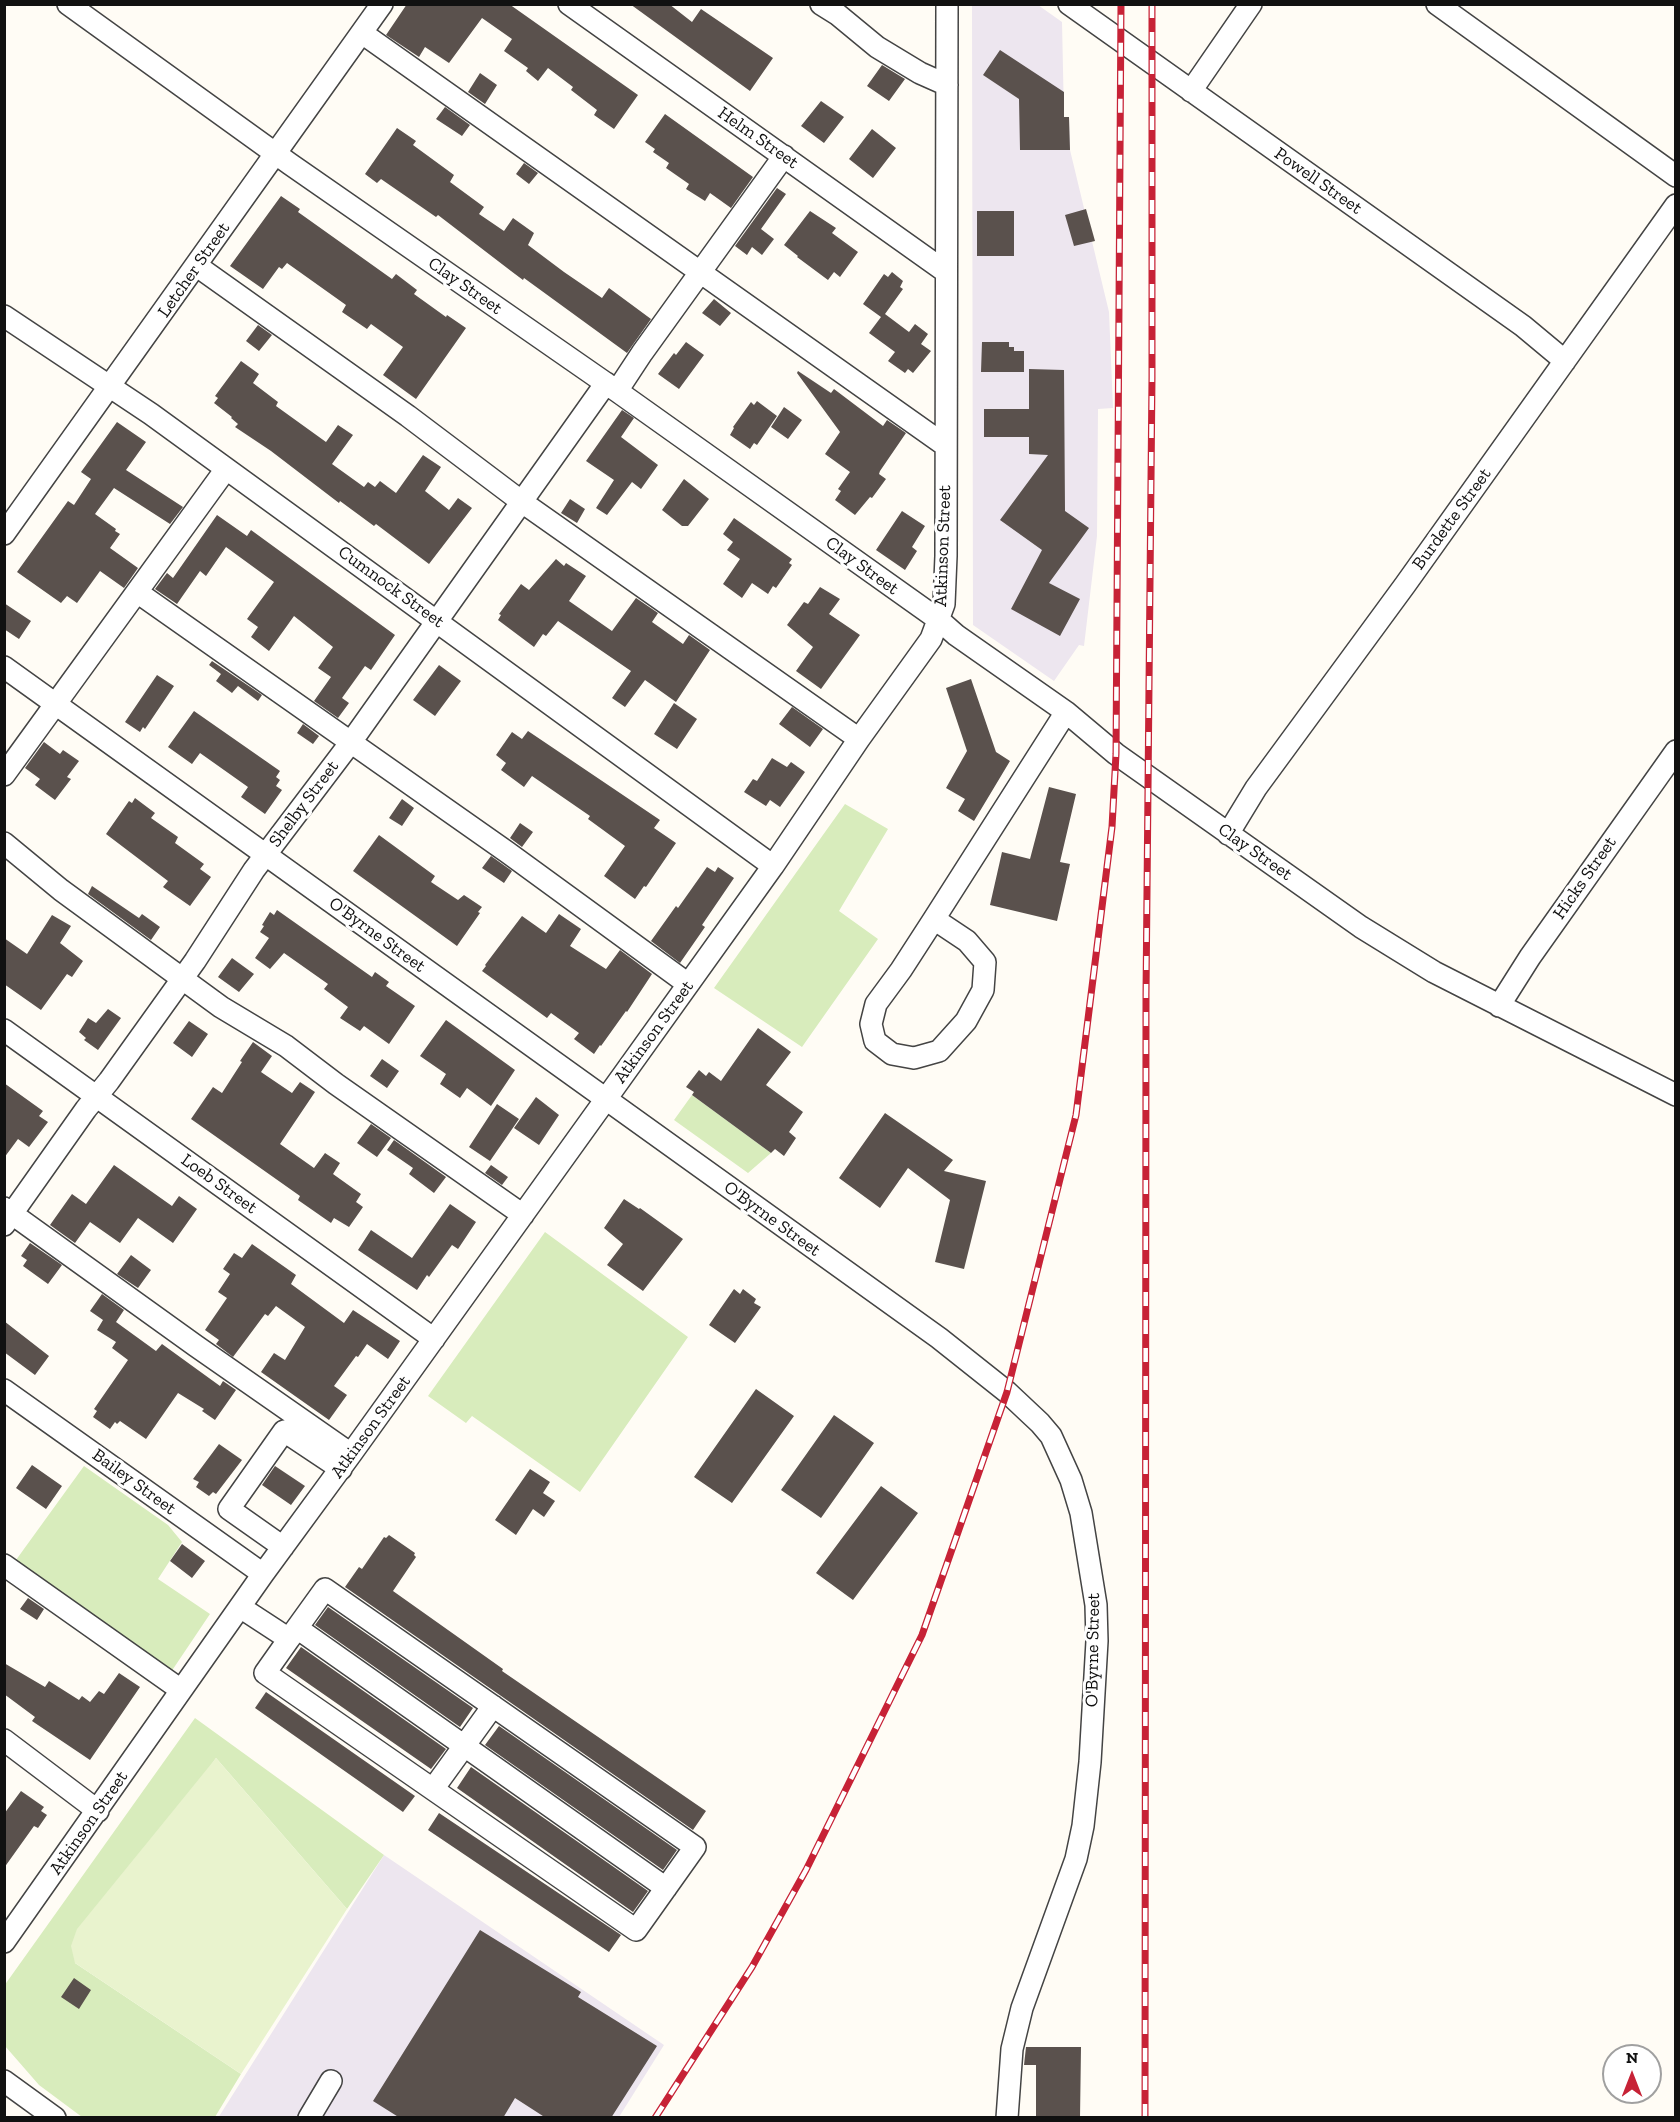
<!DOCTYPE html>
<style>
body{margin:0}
#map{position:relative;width:1680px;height:2122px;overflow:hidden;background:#fffcf5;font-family:"Zilla Slab",serif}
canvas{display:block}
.frame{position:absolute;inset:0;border:6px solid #111;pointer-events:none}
.north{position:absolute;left:1602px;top:2044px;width:60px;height:60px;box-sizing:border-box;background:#fff;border:2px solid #a0a0a0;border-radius:50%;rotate:0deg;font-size:16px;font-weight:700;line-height:24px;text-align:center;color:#111}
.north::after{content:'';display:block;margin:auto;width:21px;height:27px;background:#c72236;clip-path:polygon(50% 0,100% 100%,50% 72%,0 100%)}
</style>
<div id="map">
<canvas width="1680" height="2122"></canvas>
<div class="frame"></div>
<div class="north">N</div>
</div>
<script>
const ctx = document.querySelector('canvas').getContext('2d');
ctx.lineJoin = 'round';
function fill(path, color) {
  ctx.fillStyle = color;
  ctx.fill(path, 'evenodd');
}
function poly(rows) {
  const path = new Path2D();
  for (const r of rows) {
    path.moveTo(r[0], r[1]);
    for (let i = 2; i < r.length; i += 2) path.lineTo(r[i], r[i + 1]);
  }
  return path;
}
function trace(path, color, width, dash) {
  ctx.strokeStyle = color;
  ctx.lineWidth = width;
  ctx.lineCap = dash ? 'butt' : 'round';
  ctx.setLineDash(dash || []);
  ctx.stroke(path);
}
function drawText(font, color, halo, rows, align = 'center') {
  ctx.font = font + ' "Zilla Slab",serif';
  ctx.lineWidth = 6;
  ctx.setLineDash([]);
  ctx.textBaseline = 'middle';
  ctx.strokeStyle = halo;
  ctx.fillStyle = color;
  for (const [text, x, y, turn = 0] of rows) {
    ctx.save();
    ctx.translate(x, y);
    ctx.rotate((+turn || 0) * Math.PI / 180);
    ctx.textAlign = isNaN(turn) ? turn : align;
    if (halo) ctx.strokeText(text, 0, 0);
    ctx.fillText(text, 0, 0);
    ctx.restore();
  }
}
fill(poly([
 [972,5,1038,5,1062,22,1064,117,1069,117,1070,150,1109,312,1113,408,1098,409,1097,536,1084,646,1079,645,1054,681,973,625],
 [384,1855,664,2045,619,2117,218,2118]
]), '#ede6ef');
fill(poly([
 [845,804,888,829,839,911,878,939,802,1047,714,988],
 [692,1095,771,1153,748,1173,674,1120],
 [545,1232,688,1337,580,1492,472,1416,466,1423,428,1396],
 [84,1466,168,1525,182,1542,158,1579,210,1614,171,1672,16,1560],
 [195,1718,384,1855,347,1909,216,1758,75,1963,241,2074,215,2117,82,2117,39,2085,5,2046,4,1986]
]), '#d8ecbc');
fill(poly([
 [216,1758,347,1909,241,2074,75,1963,71,1946,77,1929]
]), '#e9f3ce');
fill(poly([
 [407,4,509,4,638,95,614,129,594,115,597,110,571,90,573,87,548,68,538,81,526,71,528,68,504,51,512,39,482,18,449,63,425,47,419,57,386,35],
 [630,4,669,4,692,22,701,9,773,58,750,91],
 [1000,50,1064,92,1064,117,1069,117,1070,150,1020,150,1019,99,983,75],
 [882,65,905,79,889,101,867,86],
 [480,73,497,85,485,104,468,92],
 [821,101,844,117,824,143,801,126],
 [445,107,470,125,462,136,436,119],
 [665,114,753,177,731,208,710,193,705,201,686,189,689,184,666,168,669,163,653,152,655,149,645,142],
 [397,128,416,141,413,145,454,175,450,182,484,207,479,214,504,231,513,218,534,233,528,245,564,272,602,298,609,288,651,319,627,353,524,278,523,280,511,271,438,215,436,217,381,179,377,183,365,174],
 [872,129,896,148,873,178,849,159],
 [524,163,538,173,529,184,516,174],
 [777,188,786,194,761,229,774,239,762,255,752,247,747,255,735,246],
 [281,196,300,209,298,212,392,279,396,274,417,290,414,294,446,317,447,315,466,328,416,399,383,375,403,347,371,324,367,329,342,312,346,305,287,263,282,269,279,267,263,289,230,266],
 [1086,209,1095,241,1074,246,1065,215],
 [810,211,836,228,832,233,858,252,840,277,834,272,828,280,797,257,798,256,784,245],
 [977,211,1014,211,1014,256,977,256],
 [892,272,903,281,900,287,903,289,885,314,909,332,915,324,928,334,921,344,931,351,913,373,908,369,905,373,888,361,895,352,869,333,881,317,863,304,884,274,888,277],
 [714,299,731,313,720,326,702,313],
 [258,325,272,335,259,351,246,341],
 [686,342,704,355,679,389,658,374,674,353,676,355],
 [982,342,1009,342,1009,347,1014,347,1014,351,1024,351,1024,372,981,372],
 [241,361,259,374,253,383,278,402,276,406,326,442,338,425,353,435,332,464,364,487,368,482,375,487,380,481,396,493,423,455,441,467,425,491,449,510,458,498,472,508,429,564,376,524,374,526,340,501,339,503,271,451,235,427,238,424,231,418,232,417,214,403,218,398,215,396],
 [1029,369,1064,370,1065,511,1089,528,1049,583,1080,599,1060,636,1011,609,1042,550,1000,520,1048,455,1029,454,1029,437,984,437,984,409,1029,409],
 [798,371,831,393,834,389,883,426,887,420,906,433,880,471,879,474,886,479,872,498,870,497,855,515,835,500,841,491,838,489,850,472,825,454,840,432,797,373],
 [757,401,777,416,757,445,754,443,750,449,730,435,734,428,733,427,751,402,754,405],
 [784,407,802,420,788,439,771,427],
 [622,410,634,418,621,437,658,465,641,489,632,482,607,515,596,508,614,480,586,461],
 [117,422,146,442,126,470,183,507,170,524,114,488,95,514,116,529,115,531,120,534,110,548,138,568,124,588,100,571,77,603,67,596,61,603,17,572,68,501,74,505,91,479,81,472],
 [684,479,709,499,688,526,682,526,662,510],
 [570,499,585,509,577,523,561,513],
 [902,511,925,526,912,547,917,551,905,570,876,550],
 [217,515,247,536,251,530,395,635,371,670,365,666,342,698,349,703,338,718,314,701,331,677,318,668,333,647,294,616,269,651,251,637,258,627,247,619,274,582,226,547,206,576,200,571,177,604,155,589,167,573,173,578],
 [734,518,792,559,789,563,792,565,776,588,773,586,768,594,752,583,742,598,723,584,740,559,727,550,733,542,723,534],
 [556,559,564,566,566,563,586,576,569,601,612,631,636,598,658,613,652,622,683,644,689,635,710,650,676,702,645,680,625,707,612,698,631,671,558,621,546,636,543,634,534,647,498,620,501,615,499,614,521,584,529,590],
 [820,587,840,599,829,614,860,635,821,689,796,671,813,647,787,625,804,602,808,604],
 [4,603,31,621,19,639,4,629],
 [212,661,262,695,258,701,238,686,232,693,216,681,221,674,209,665],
 [439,665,461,681,435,716,413,700],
 [157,675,174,686,145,729,143,727,140,732,125,722],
 [971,679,996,752,1010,761,974,821,958,811,965,799,946,788,967,751,946,688],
 [674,703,697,719,677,749,654,734],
 [792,707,823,729,810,747,779,724],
 [194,711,280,771,276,777,280,780,276,786,282,790,265,814,241,797,248,787,200,753,192,764,168,747],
 [303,724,319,736,313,744,297,733],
 [528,731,660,820,654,828,676,843,646,887,644,886,635,899,604,876,625,846,588,819,590,816,532,776,524,787,501,770,506,763,496,755,512,732,522,739],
 [44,742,60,754,63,750,79,761,67,777,71,779,55,800,35,785,40,779,25,768],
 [772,758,787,767,791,762,805,772,780,807,770,800,766,806,744,792,753,779,757,781],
 [1049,787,1076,794,1060,862,1070,864,1057,921,990,905,1002,852,1030,859],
 [135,798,155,813,151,818,178,837,175,843,204,864,200,869,211,877,190,906,163,887,168,881,106,834,129,801,132,803],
 [402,799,414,808,402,826,389,818],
 [520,823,533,832,522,847,510,838],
 [379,835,435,876,431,882,458,900,464,895,482,907,478,912,480,913,457,946,353,871],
 [491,856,512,871,504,883,482,868],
 [707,867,715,872,718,867,734,878,702,925,705,927,680,963,651,941,676,906,678,908],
 [92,886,139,918,142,914,160,927,151,940,88,894],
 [277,910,372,977,375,972,389,982,386,986,415,1006,389,1044,364,1026,360,1031,340,1018,348,1007,324,989,328,984,284,953,270,969,255,958,269,938,260,932,264,926,262,925,270,912,274,915],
 [559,914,581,929,570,946,606,969,620,950,652,974,627,1012,626,1011,601,1046,600,1045,594,1054,574,1039,579,1033,551,1013,547,1018,482,971,486,966,485,965,522,916,546,933],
 [52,915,71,926,60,943,83,961,72,977,67,974,41,1010,4,984,4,938,27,954],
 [232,958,254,974,239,992,218,977],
 [108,1009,121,1018,98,1050,84,1040,86,1038,79,1032,88,1018,96,1023],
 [446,1020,515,1070,491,1106,467,1088,460,1098,440,1084,446,1074,420,1056],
 [189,1021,208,1034,192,1057,173,1043],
 [758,1028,791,1052,766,1085,803,1112,789,1132,796,1138,784,1156,775,1149,771,1153,692,1095,694,1092,686,1087,699,1070,706,1076,709,1072,721,1081],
 [253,1042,272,1056,261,1072,292,1093,300,1082,315,1092,280,1144,314,1168,325,1153,340,1163,333,1174,361,1194,356,1202,363,1207,349,1227,334,1218,331,1223,298,1200,300,1196,191,1119,213,1087,222,1093,242,1062,240,1061],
 [382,1059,399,1071,387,1088,370,1076],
 [4,1083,43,1111,39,1116,48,1122,29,1147,18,1139,4,1158],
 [536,1097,559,1115,539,1145,514,1128],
 [497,1104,519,1119,490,1161,469,1147],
 [885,1113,953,1160,944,1171,986,1181,964,1269,935,1262,950,1200,908,1168,880,1208,839,1178],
 [371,1124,391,1138,377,1157,357,1143],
 [394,1140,446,1177,434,1193,409,1174,413,1168,387,1150],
 [114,1165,172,1206,179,1196,197,1209,173,1243,138,1218,120,1243,90,1222,75,1243,50,1225,72,1194,86,1204],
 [491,1165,508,1177,502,1185,485,1173],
 [624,1199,639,1209,640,1208,683,1239,643,1291,607,1265,623,1244,604,1228],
 [450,1204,476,1222,458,1249,452,1245,429,1277,427,1275,417,1290,358,1250,371,1230,412,1258],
 [30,1243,62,1265,48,1284,23,1266,27,1260,21,1256],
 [252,1244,296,1275,291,1284,344,1323,353,1310,400,1341,388,1359,367,1344,358,1357,356,1356,334,1386,347,1395,329,1420,261,1372,274,1353,285,1360,305,1327,276,1306,268,1316,265,1314,233,1357,216,1344,219,1340,205,1330,227,1298,218,1292,230,1274,223,1269,234,1253,242,1258],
 [131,1255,151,1270,138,1288,117,1274],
 [734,1289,740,1294,743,1289,756,1299,754,1303,761,1307,735,1343,709,1325],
 [102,1294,124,1310,116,1322,156,1351,162,1344,220,1386,223,1381,236,1390,215,1420,202,1411,204,1409,178,1393,146,1439,120,1421,117,1424,115,1422,110,1429,93,1417,97,1411,94,1409,128,1360,112,1348,116,1342,97,1330,103,1320,90,1311],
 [4,1321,49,1356,35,1375,4,1352],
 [756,1389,794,1416,732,1503,694,1477],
 [834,1415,874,1443,821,1518,781,1490],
 [219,1444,242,1460,216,1494,213,1492,209,1496,196,1487,199,1482,193,1479],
 [32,1465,62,1486,46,1509,16,1488],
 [275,1466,305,1486,291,1505,262,1485],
 [530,1469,550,1482,543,1493,555,1501,544,1517,533,1509,516,1535,495,1520],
 [881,1486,918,1513,853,1600,816,1573],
 [389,1535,415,1553,414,1555,416,1557,393,1591,503,1669,502,1671,706,1811,693,1830,345,1587,359,1567,362,1569,384,1537,386,1538],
 [182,1544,205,1561,192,1578,170,1561],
 [28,1598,44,1609,37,1620,20,1609],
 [328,1607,473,1708,460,1727,315,1625],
 [301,1647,446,1749,431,1769,286,1668],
 [4,1663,45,1687,49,1681,79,1700,82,1696,90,1702,99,1691,104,1694,119,1673,140,1687,90,1760,32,1721,35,1717,4,1694],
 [266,1692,415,1796,403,1812,255,1708],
 [499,1726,677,1850,663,1870,485,1745],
 [471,1767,648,1891,633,1912,457,1788],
 [21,1791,44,1807,41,1811,47,1815,38,1828,34,1826,4,1868,4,1814],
 [439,1813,621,1935,609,1952,428,1830],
 [480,1930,581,1992,578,1997,657,2046,611,2118,546,2118,515,2098,503,2118,400,2118,373,2101],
 [74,1978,91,1990,79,2009,61,1997],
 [1026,2047,1081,2047,1080,2118,1036,2118,1036,2065,1024,2065]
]), '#5a514d');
const minor = poly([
 [68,4,290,164,617,391,939,620,956,635,1066,712,1116,754,1361,927,1434,972,1676,1095],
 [569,4,946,272],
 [821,4,837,14,877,47,920,73,947,85],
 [1069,4,1523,326,1565,361],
 [1437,4,1676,176],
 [362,33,946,446],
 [1191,91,1251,4],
 [197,266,408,416,522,502,859,739],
 [4,316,151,414,773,866],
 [617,391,642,353,784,156],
 [4,534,382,4],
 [137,592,507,852,688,984],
 [4,667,939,1338,1007,1392,1040,1423,1051,1436,1071,1480,1081,1513,1096,1605,1097,1641,1090,1762,1083,1826,1076,1859,1022,2008,1012,2049,1007,2118],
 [4,775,226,469],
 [1228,834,1256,788,1405,585,1676,205],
 [4,843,61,890,221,1007,286,1046,336,1084,523,1215],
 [934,919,967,941,985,962,983,990,966,1021,939,1051,914,1058,892,1054,875,1041,871,1024,876,1004,901,970,934,919,1066,712],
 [1499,1006,1530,957,1676,751],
 [4,1030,434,1339],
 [4,1208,196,1346,351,1454],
 [4,1225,86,1109,109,1081,195,961,254,870,351,742,606,383],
 [4,1390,263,1574],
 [283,1547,229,1509,284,1431,341,1469],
 [4,1565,181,1690],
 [240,1607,289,1639,265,1673,636,1930,695,1847,325,1589,289,1639],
 [297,1628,666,1888],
 [4,1740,98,1811],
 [433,1789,493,1706],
 [4,1942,263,1574,351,1454,606,1099,773,866,859,739,931,639,944,604,946,556,947,4],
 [4,2081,55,2118],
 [309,2118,331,2081]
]);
trace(minor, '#444', 24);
trace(minor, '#fff', 21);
const rail = poly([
 [655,2118,752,1967,806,1870,922,1635,1007,1392,1076,1115,1112,827,1116,754,1121,4],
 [1145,2118,1146,994,1152,377,1152,4]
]);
trace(rail, '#c72236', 7);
trace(rail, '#fff', 4.5, [14]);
drawText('18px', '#111', '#fff', [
 ["Helm Street",758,138,35],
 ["Powell Street",1318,181,35],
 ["Letcher Street",194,270,-55],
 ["Clay Street",465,286,35],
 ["Burdette Street",1452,519,-54],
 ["Atkinson Street",943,546,-88],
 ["Clay Street",862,566,36],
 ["Cumnock Street",391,587,36],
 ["Shelby Street",304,804,-53],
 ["Clay Street",1255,852,35],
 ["Hicks Street",1585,878,-55],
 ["O'Byrne Street",377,935,36],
 ["Atkinson Street",654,1032,-54],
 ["Loeb Street",219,1184,36],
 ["O'Byrne Street",772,1219,36],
 ["Atkinson Street",371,1427,-54],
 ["Bailey Street",134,1482,36],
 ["O'Byrne Street",1093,1650,-89],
 ["Atkinson Street",89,1823,-55]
]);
</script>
